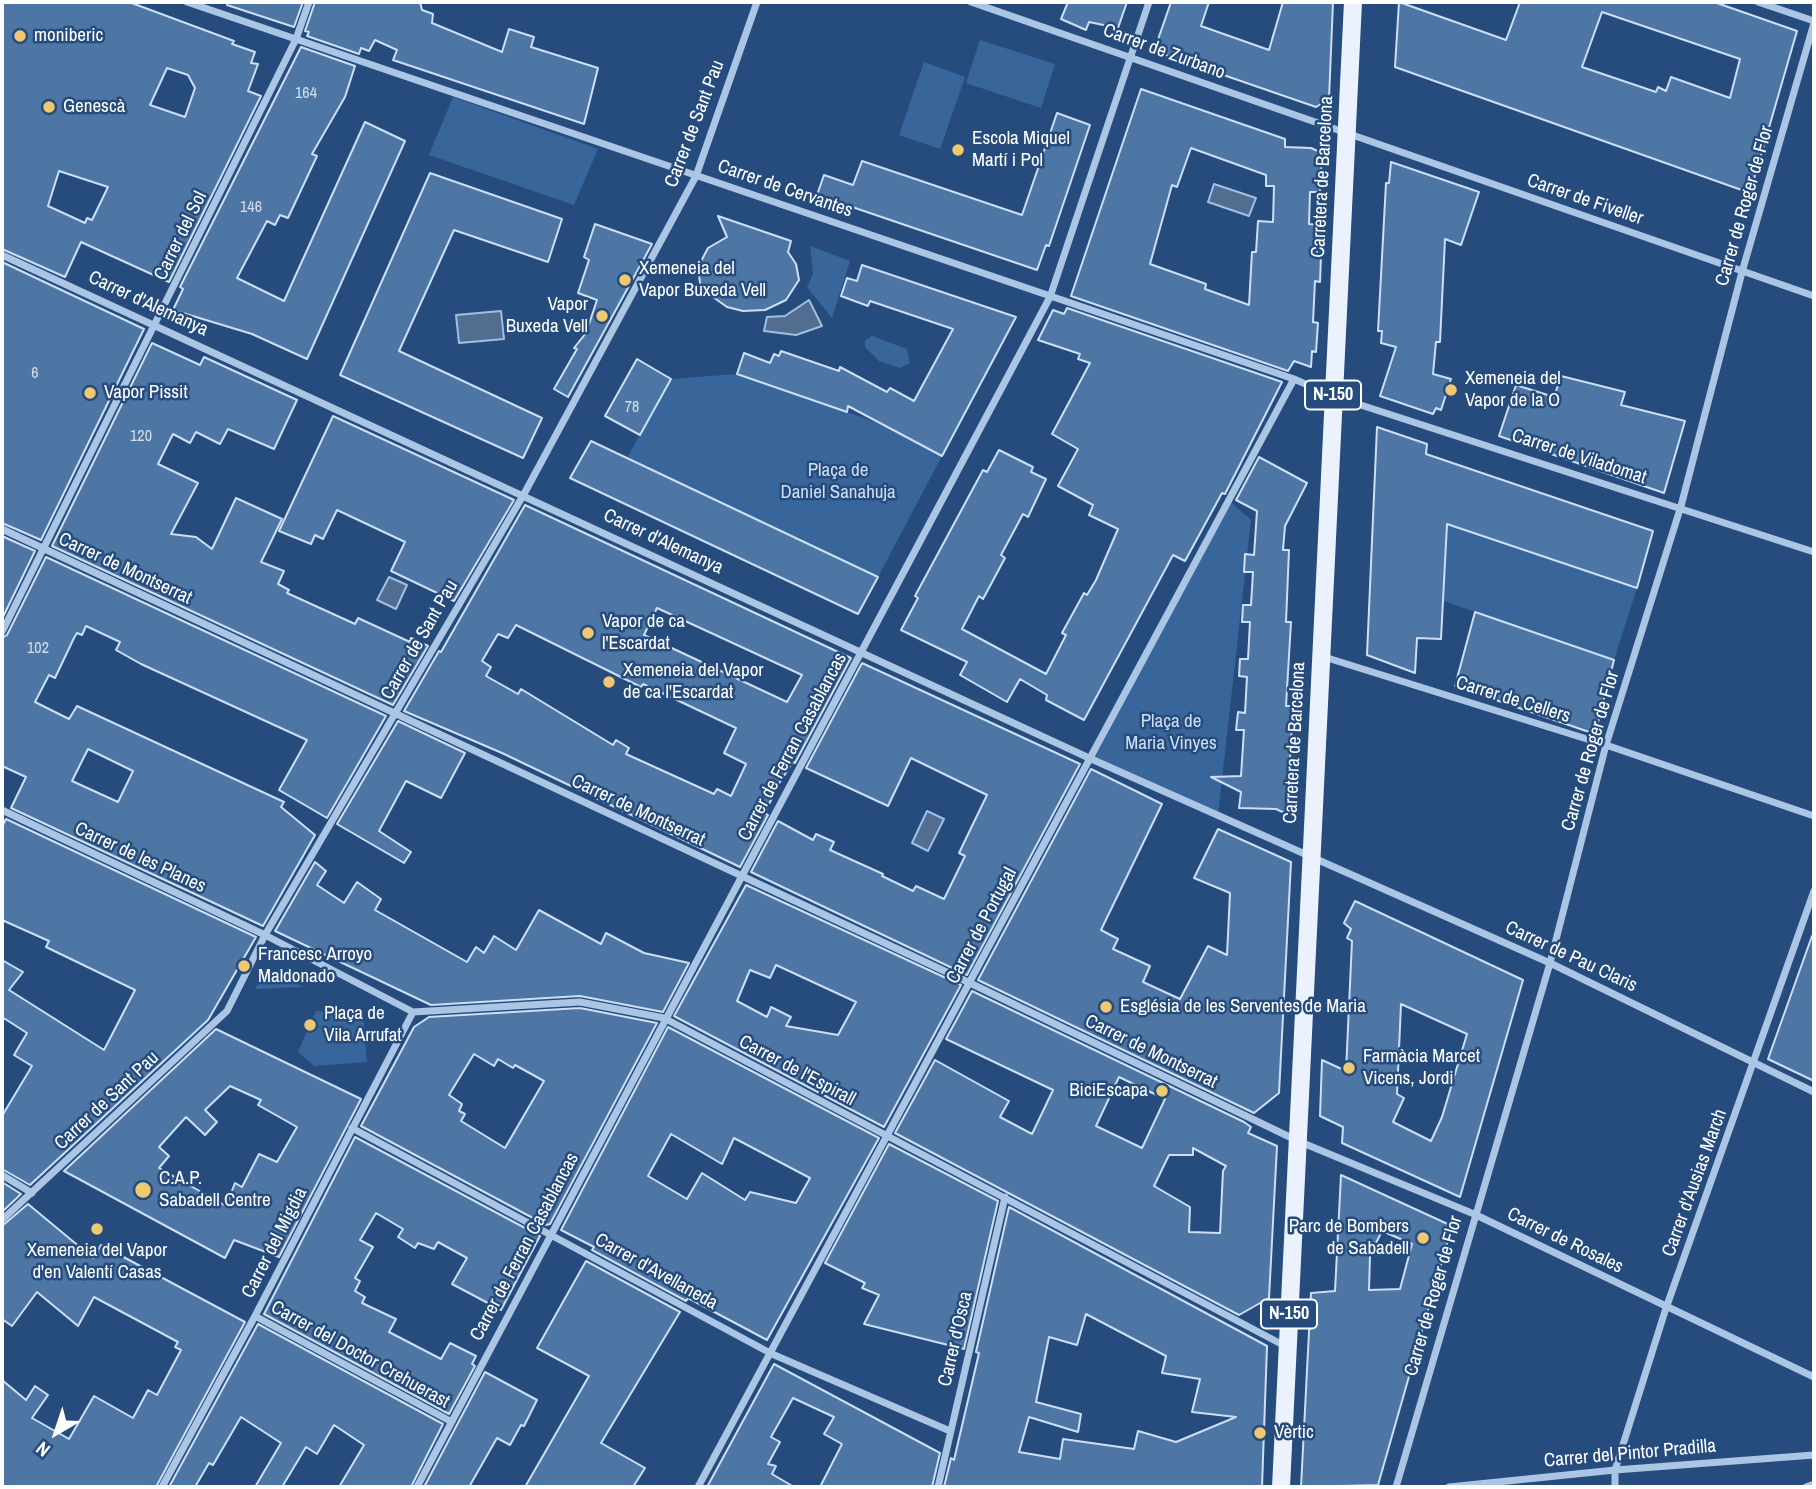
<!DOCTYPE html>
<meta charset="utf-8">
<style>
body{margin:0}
#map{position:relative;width:1816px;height:1489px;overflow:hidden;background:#264c7d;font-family:"Archivo Narrow",sans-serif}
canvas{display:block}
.frame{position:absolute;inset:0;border:4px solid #fff;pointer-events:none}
.north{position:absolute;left:21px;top:1398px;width:70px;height:70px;-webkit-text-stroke:5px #264c7d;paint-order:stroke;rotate:219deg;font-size:19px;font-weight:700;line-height:28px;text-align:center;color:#fff}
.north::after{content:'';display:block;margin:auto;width:24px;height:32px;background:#fff;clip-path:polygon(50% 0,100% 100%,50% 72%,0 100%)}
</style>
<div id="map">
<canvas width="1816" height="1489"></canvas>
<div class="frame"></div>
<div class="north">N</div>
</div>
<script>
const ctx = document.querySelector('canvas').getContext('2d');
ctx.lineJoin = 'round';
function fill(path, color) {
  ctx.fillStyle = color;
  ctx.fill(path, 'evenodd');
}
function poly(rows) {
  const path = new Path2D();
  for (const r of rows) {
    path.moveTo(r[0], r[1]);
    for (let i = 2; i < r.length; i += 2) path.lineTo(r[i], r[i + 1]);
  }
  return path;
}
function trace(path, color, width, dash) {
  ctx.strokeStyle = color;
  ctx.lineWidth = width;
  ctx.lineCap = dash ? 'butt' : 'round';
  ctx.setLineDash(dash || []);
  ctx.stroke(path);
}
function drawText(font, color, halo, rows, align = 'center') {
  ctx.font = font + ' "Archivo Narrow",sans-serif';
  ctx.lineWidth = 5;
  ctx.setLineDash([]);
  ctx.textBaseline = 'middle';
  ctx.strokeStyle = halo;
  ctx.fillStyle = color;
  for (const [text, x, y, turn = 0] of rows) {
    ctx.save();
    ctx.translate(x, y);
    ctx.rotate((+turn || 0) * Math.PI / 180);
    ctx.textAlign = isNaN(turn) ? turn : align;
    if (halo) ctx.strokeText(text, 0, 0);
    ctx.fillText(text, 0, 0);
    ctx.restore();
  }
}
fill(poly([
 [980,40,1055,64,1041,108,966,83],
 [924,62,965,77,940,149,899,135],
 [453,97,598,149,574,205,429,155],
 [810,246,850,261,832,318,807,287,813,274],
 [872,336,907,349,910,363,900,368,879,361,865,347,865,341],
 [737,374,878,423,942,456,878,577,636,463,628,456,671,379],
 [1228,500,1251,520,1218,815,1094,760],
 [1447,524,1637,588,1614,660,1444,601],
 [267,967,303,987,255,989],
 [316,1011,363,1016,367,1062,314,1066,298,1052]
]), '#39669a');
const water = poly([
 [1214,184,1256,198,1249,216,1208,202,1214,184],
 [809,300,822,326,796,335,764,331,767,317,785,316,809,300],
 [501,311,504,339,459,343,456,315,501,311],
 [389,577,407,585,396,609,377,600,389,577],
 [927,811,944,819,928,851,912,843,927,811]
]);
fill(water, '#526d90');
trace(water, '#9fc0e5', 2);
const building = poly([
 [2,2,129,2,234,41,232,44,255,52,251,63,258,64,248,91,261,96,169,282,81,242,65,277,2,249,2,2],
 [167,68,188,75,195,88,185,117,150,105,167,68],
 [59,171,108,187,92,220,87,218,85,223,48,206,59,171],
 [228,2,303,2,294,27,227,5,228,2],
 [315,2,420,2,422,10,433,14,432,23,502,52,509,29,534,37,531,47,598,68,584,124,393,60,397,50,375,40,369,51,361,48,359,54,307,36,309,32,305,31,315,2],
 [1068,2,1127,2,1118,28,1089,22,1086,30,1061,19,1068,2],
 [1171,2,1209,2,1201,26,1269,50,1283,2,1333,2,1329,99,1316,107,1154,51,1171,2],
 [1399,2,1506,40,1520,2,1714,2,1797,31,1750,193,1395,67,1399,2],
 [1602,12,1740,59,1730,98,1671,77,1666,91,1658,87,1656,92,1582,67,1602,12],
 [301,47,355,66,345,97,312,154,317,156,288,218,280,215,275,225,267,221,237,278,284,301,365,122,405,141,307,359,252,334,173,310,183,289,180,287,301,47],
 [1141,89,1285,139,1285,147,1311,148,1322,153,1320,192,1310,192,1309,224,1319,225,1317,255,1321,255,1320,282,1315,281,1313,322,1318,323,1316,352,1312,351,1311,367,1294,361,1288,371,1071,296,1141,89],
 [1191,148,1266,175,1266,186,1274,186,1273,222,1258,221,1256,252,1252,252,1249,305,1205,289,1206,284,1150,264,1172,185,1177,187,1191,148],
 [1057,113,1090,125,1049,246,1046,245,1037,270,817,195,824,175,853,185,862,161,1022,215,1057,113],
 [1391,162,1479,192,1461,245,1445,239,1440,342,1436,342,1433,374,1451,379,1441,410,1436,408,1433,414,1380,396,1396,347,1381,343,1382,331,1378,331,1386,183,1389,183,1391,162],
 [430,173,562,219,548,262,454,230,399,351,542,418,523,458,340,375,430,173],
 [718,216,791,241,788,252,796,264,799,280,786,300,765,310,743,311,727,307,706,292,700,283,698,267,708,248,727,237,718,216],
 [595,224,652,244,568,397,554,389,577,349,574,348,586,333,597,300,578,293,589,260,584,257,595,224],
 [2,262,144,329,41,540,2,523,2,262],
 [862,265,1016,317,942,456,848,406,847,412,737,374,744,353,770,363,774,354,779,356,781,351,839,371,840,367,887,392,890,388,914,401,953,329,870,301,868,306,841,296,847,278,857,281,862,265],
 [1067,308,1282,382,1225,494,1222,493,1185,561,1173,555,1084,720,1046,700,1047,695,1020,679,1007,702,960,675,967,662,901,630,918,598,915,596,983,470,987,472,999,450,1033,467,1031,472,1046,479,1028,517,1023,514,1001,555,1005,558,990,586,983,599,979,596,962,629,1046,674,1066,635,1062,633,1084,593,1087,595,1096,580,1118,529,1089,515,1093,505,1058,486,1078,449,1052,434,1090,363,1078,359,1080,354,1038,340,1053,310,1064,314,1067,308],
 [152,343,200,365,204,357,297,400,274,449,228,429,220,444,196,432,190,443,173,434,158,464,198,483,171,534,196,537,212,549,236,498,282,519,261,562,284,571,278,584,289,590,287,593,355,624,358,618,410,642,411,638,428,646,393,705,52,546,152,343],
 [637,359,671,379,640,435,605,416,637,359],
 [1561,376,1625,392,1621,405,1685,421,1664,493,1499,436,1516,385,1554,397,1561,376],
 [333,416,514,500,454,601,391,571,405,542,337,510,323,539,315,535,311,544,279,531,333,416],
 [1377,427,1427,444,1426,454,1653,531,1637,588,1447,524,1441,639,1417,638,1415,673,1367,655,1377,427],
 [591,441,878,577,858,614,570,478,591,441],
 [1259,457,1307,483,1285,526,1283,550,1289,550,1286,622,1291,622,1286,706,1293,706,1287,814,1276,809,1239,808,1241,792,1211,777,1241,776,1244,730,1236,730,1238,712,1245,713,1247,677,1239,676,1240,659,1248,659,1250,622,1242,622,1243,605,1251,605,1253,572,1244,572,1245,554,1254,555,1257,511,1236,500,1259,457],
 [525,505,851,658,795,763,793,762,778,785,765,813,768,815,740,867,502,753,404,711,439,651,441,652,525,505],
 [657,608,802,675,787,702,644,635,657,608],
 [516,625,641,687,643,684,736,728,724,753,746,764,731,796,717,789,714,794,626,754,629,748,616,740,613,745,521,689,518,694,486,676,491,667,482,661,498,634,508,638,516,625],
 [2,536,35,551,2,619,2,536],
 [46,557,386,716,327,818,279,790,307,740,141,664,116,650,120,642,86,626,82,635,77,633,74,638,55,678,49,675,35,702,69,719,77,706,284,802,281,807,315,835,263,926,11,808,26,777,2,766,2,638,7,635,46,557],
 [88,749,133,771,118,802,72,781,88,749],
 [1475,612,1614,660,1595,734,1455,686,1475,612],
 [862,663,1080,764,967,975,751,872,778,821,813,840,816,834,834,842,830,850,883,874,882,876,913,891,916,886,944,899,965,856,959,853,987,795,911,758,888,806,806,768,862,663],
 [398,721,465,753,441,798,406,781,379,831,411,852,404,863,337,824,398,721],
 [1091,769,1162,804,1101,930,1118,939,1113,949,1150,966,1143,982,1180,999,1208,946,1227,955,1230,893,1194,878,1218,829,1291,862,1279,1093,1254,1113,978,980,1091,769],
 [6,819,256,937,208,1020,30,1185,2,1169,2,1116,32,1066,14,1055,27,1033,2,1017,2,960,23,972,9,990,104,1050,135,990,46,947,49,941,2,920,2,827,6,819],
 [315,862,326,871,317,885,344,903,357,882,381,899,375,910,467,962,476,947,484,953,494,936,516,950,539,910,601,944,606,933,644,953,689,963,663,1012,580,996,431,1005,275,931,315,862],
 [746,885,961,985,884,1127,674,1016,746,885],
 [776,965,856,1002,838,1035,786,1026,791,1017,771,1007,767,1017,737,1001,750,970,770,978,776,965],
 [1355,901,1523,980,1460,1197,1342,1143,1343,1127,1320,1116,1322,1060,1346,1071,1352,941,1347,938,1351,929,1344,923,1355,901],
 [1401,1004,1467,1034,1442,1117,1431,1141,1393,1122,1404,1098,1397,1094,1401,1004],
 [1812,936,1814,936,1814,1081,1768,1059,1812,936],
 [972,991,1244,1122,1251,1127,1248,1133,1277,1146,1269,1298,1239,1315,895,1133,935,1060,1009,1101,1000,1117,1032,1134,1053,1090,946,1039,972,991],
 [1119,1077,1165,1099,1142,1148,1096,1126,1119,1077],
 [1193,1148,1226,1166,1223,1171,1220,1233,1189,1232,1190,1207,1154,1186,1169,1155,1193,1155,1193,1148],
 [580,1008,657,1023,550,1224,546,1225,361,1126,414,1027,429,1017,580,1008],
 [474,1054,494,1066,498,1059,513,1068,515,1065,544,1081,505,1148,461,1121,465,1114,459,1111,462,1104,449,1095,474,1054],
 [668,1027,879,1138,767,1340,688,1298,686,1301,592,1250,594,1247,561,1230,668,1027],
 [671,1134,722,1164,734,1138,810,1178,796,1203,750,1192,745,1200,702,1173,687,1199,648,1176,671,1134],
 [216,1029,361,1099,279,1257,234,1240,225,1258,64,1171,216,1029],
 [230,1086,261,1100,258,1105,297,1127,277,1162,259,1154,242,1187,235,1183,226,1206,159,1168,169,1156,159,1147,186,1117,205,1135,217,1122,205,1110,230,1086],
 [355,1137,540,1236,501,1310,452,1284,467,1258,438,1242,434,1249,418,1243,415,1248,398,1237,403,1229,376,1213,360,1240,373,1247,355,1278,360,1281,355,1291,365,1297,362,1303,396,1319,389,1332,441,1359,450,1343,476,1356,472,1364,475,1366,449,1414,264,1314,355,1137],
 [889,1144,998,1201,964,1349,864,1324,879,1295,862,1288,865,1283,825,1263,889,1144],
 [1341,1175,1452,1226,1378,1485,1301,1487,1311,1293,1335,1291,1341,1175],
 [1382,1231,1412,1244,1400,1289,1369,1290,1370,1255,1382,1231],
 [2,1182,21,1194,2,1212,2,1182],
 [28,1204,93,1258,101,1245,245,1322,156,1487,2,1487,2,1380,26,1400,35,1386,48,1395,32,1418,69,1439,94,1396,133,1418,148,1390,157,1395,181,1350,175,1347,178,1342,94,1297,78,1326,37,1292,12,1326,2,1319,2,1226,28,1204],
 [1009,1207,1267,1346,1262,1487,944,1487,951,1458,954,1460,979,1353,976,1352,1009,1207],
 [1086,1314,1166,1356,1162,1373,1200,1379,1192,1412,1236,1417,1176,1442,1138,1431,1134,1449,1063,1439,1060,1459,1019,1452,1029,1417,1078,1432,1081,1414,1036,1402,1049,1337,1077,1345,1086,1314],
 [586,1261,680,1312,601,1443,645,1468,633,1487,525,1487,589,1376,537,1348,586,1261],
 [258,1324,443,1424,411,1487,339,1487,364,1445,334,1425,317,1454,306,1447,282,1487,255,1487,281,1443,241,1417,213,1465,209,1463,195,1487,169,1487,258,1324],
 [774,1364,940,1453,932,1487,820,1487,842,1444,824,1434,834,1417,793,1398,771,1437,780,1442,768,1464,776,1466,772,1474,794,1487,707,1487,774,1364],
 [485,1372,537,1400,524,1426,521,1425,510,1445,497,1438,469,1487,424,1487,485,1372]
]);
fill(building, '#4e76a5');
trace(building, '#cddff4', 2);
trace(poly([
 [187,2,1294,379,1333,396,1814,552],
 [971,2,1814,296],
 [1758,2,1814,21],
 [2,255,1089,758,1550,963,1814,1092],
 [2,529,970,983,1298,1141,1474,1214,1814,1377],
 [2,632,296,39,309,2],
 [1321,656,1606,745,1814,816],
 [2,810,265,935,413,1012,580,1002,664,1018,1285,1346],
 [352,1128,772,1354,950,1431],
 [2,1175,32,1193],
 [2,1220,227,1011,265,935,524,494,696,176,757,2],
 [255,1316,450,1421],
 [162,1487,255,1316,413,1012],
 [417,1487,1050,297,1149,2],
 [698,1487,1294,379],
 [938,1487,1005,1197],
 [1396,1487,1550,963,1606,745,1681,506,1742,272,1814,23],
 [1449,1487,1615,1470,1814,1455],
 [1615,1487,1615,1470,1666,1308,1814,891],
 [1806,1487,1814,1484]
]), '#abc5e5', 7);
trace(poly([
 [1281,1487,1353,2]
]), '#ebf2fd', 18);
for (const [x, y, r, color] of [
 [20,36,7,"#eec970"],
 [49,107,7,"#eec970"],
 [958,150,7,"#eec970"],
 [625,280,7,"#eec970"],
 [602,316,7,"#eec970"],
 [1451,390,7,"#eec970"],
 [90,393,7,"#eec970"],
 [588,633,7,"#eec970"],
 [609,682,7,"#eec970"],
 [244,966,7,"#eec970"],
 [1106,1007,7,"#eec970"],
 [310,1025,7,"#eec970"],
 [1349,1068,7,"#eec970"],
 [1162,1091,7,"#eec970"],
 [143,1190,9,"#eec970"],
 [97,1229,7,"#eec970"],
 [1423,1238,7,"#eec970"],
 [1260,1433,7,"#eec970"]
]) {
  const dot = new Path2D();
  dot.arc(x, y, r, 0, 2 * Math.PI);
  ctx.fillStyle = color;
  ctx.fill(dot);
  trace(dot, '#264c7d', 2.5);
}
drawText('16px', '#d3dde8', null, [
 ["164",306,94],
 ["146",251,208],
 ["6",35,374],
 ["78",632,408],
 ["120",141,437],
 ["102",38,649]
]);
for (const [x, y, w] of [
 [1333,395,56],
 [1289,1314,56]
]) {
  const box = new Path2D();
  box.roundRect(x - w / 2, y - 14.5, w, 29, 5);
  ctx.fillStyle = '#264c7d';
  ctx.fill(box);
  trace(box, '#fff', 2);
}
drawText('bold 18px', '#fff', null, [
 ["N-150",1333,395],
 ["N-150",1289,1314]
]);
drawText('19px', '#fff', '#264c7d', [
 ["moniberic",34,36],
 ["Genescà",63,107],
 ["Escola Miquel",972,139],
 ["Martí i Pol",972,161],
 ["Xemeneia del",639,269],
 ["Vapor Buxeda Vell",639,291],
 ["Vapor",588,305,"right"],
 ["Buxeda Vell",588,327,"right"],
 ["Xemeneia del",1465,379],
 ["Vapor de la O",1465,401],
 ["Vapor Pissit",104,393],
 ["Vapor de ca",602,622],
 ["l'Escardat",602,644],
 ["Xemeneia del Vapor",623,671],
 ["de ca l'Escardat",623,693],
 ["Francesc Arroyo",258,955],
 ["Maldonado",258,977],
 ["Església de les Serventes de Maria",1120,1007],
 ["Plaça de",324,1014],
 ["Vila Arrufat",324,1036],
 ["Farmàcia Marcet",1363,1057],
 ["Vicens, Jordi",1363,1079],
 ["BiciEscapa",1148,1091,"right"],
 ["C.A.P.",159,1179],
 ["Sabadell Centre",159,1201],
 ["Parc de Bombers",1409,1227,"right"],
 ["de Sabadell",1409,1249,"right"],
 ["Xemeneia del Vapor",97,1251,"center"],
 ["d'en Valentí Casas",97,1273,"center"],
 ["Vèrtic",1274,1433]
], 'left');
drawText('19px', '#fff', '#264c7d', [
 ["Carrer de Zurbano",1164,52,20],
 ["Carrer de Sant Pau",695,124,-69],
 ["Carretera de Barcelona",1323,177,-87],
 ["Carrer de Cervantes",785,189,19],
 ["Carrer de Fiveller",1585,200,19],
 ["Carrer de Roger de Flor",1745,206,-74],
 ["Carrer del Sol",181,236,-64],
 ["Carrer d'Alemanya",148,304,25],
 ["Carrer de Viladomat",1579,457,18],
 ["Carrer d'Alemanya",663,542,25],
 ["Carrer de Montserrat",125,569,25],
 ["Carrer de Sant Pau",420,640,-60],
 ["Carrer de Cellers",1513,700,17],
 ["Carretera de Barcelona",1295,743,-87],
 ["Carrer de Ferran Casablancas",793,747,-62],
 ["Carrer de Roger de Flor",1591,751,-74],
 ["Carrer de Montserrat",638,811,25],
 ["Carrer de les Planes",140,858,25],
 ["Carrer de Portugal",982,926,-62],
 ["Carrer de Pau Claris",1571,957,25],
 ["Carrer de Montserrat",1151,1052,26],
 ["Carrer de l'Espirall",797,1071,28],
 ["Carrer de Sant Pau",107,1101,-43],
 ["Carrer d'Ausias March",1695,1183,-70],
 ["Carrer de Rosales",1565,1241,26],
 ["Carrer del Migdia",275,1243,-63],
 ["Carrer de Ferran Casablancas",525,1247,-62],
 ["Carrer d'Avellaneda",656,1272,29],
 ["Carrer de Roger de Flor",1434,1296,-74],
 ["Carrer d'Osca",956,1339,-77],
 ["Carrer del Doctor Crehuerast",360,1355,29],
 ["Carrer del Pintor Pradilla",1630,1454,-5]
]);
drawText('19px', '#cddff4', '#264c7d', [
 ["Plaça de",838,471],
 ["Daniel Sanahuja",838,493],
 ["Plaça de",1171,722],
 ["Maria Vinyes",1171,744]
]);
</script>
